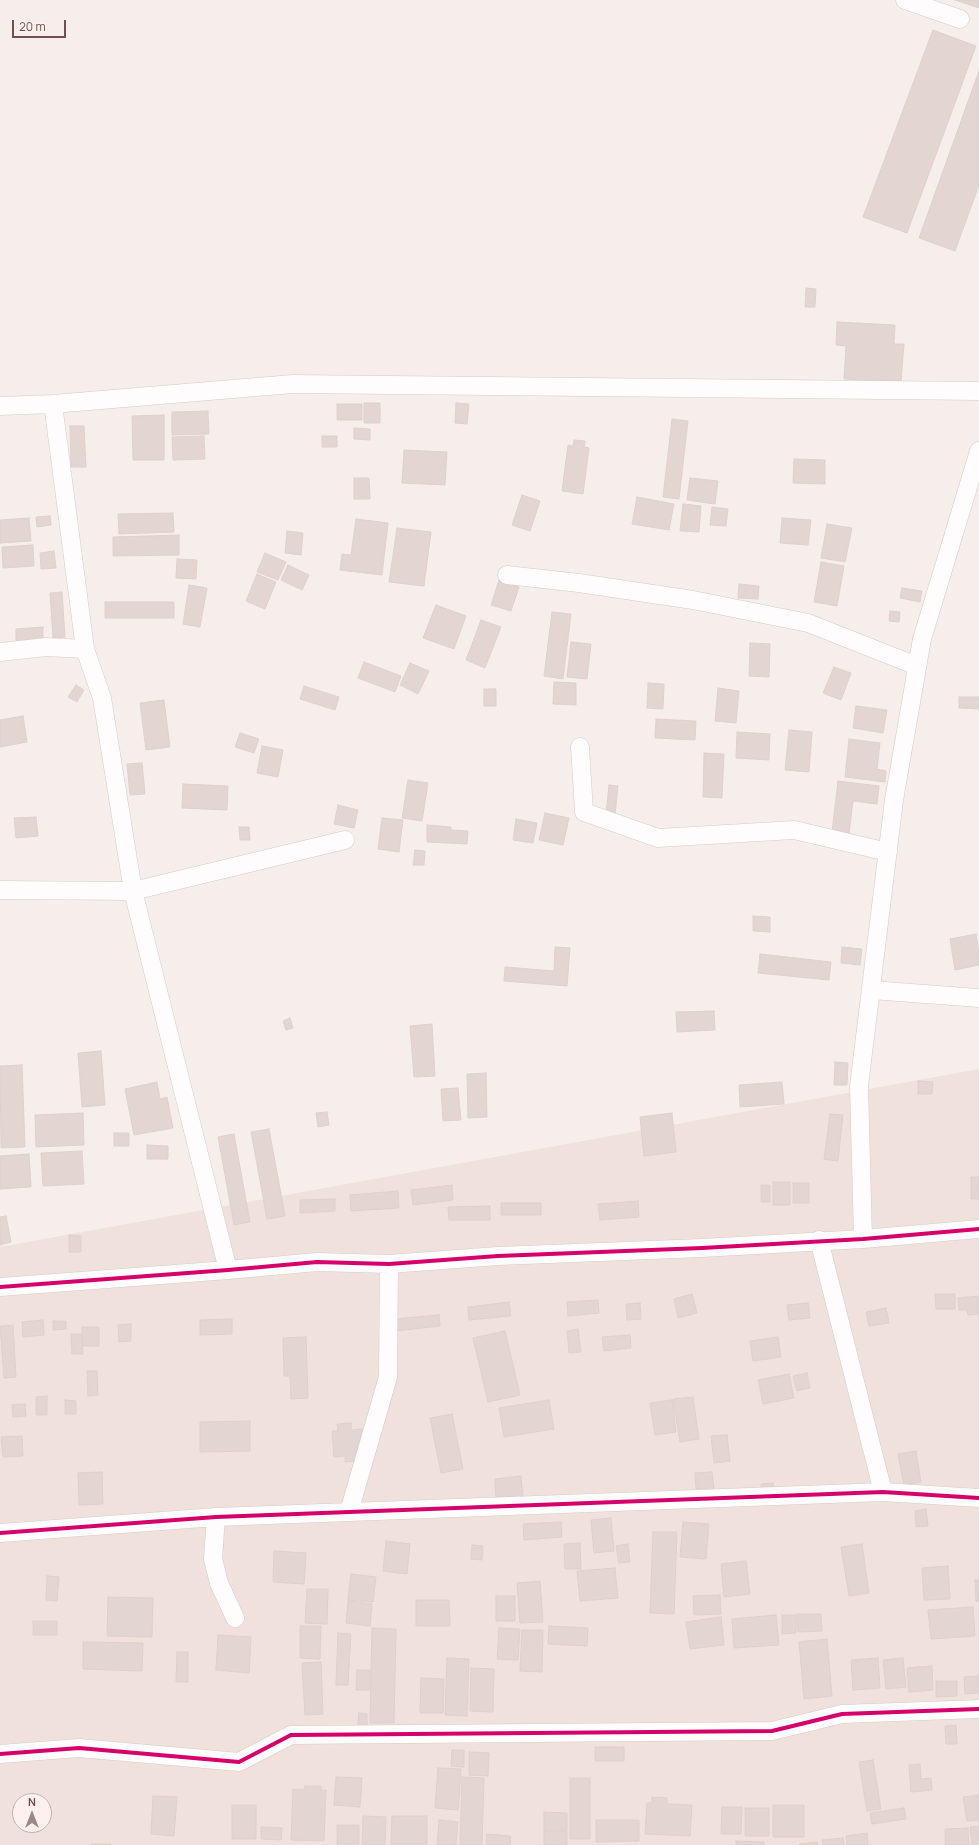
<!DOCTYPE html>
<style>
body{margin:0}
#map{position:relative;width:979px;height:1845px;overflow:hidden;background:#f6eeeb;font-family:Manrope,sans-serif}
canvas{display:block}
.north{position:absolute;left:12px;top:1793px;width:40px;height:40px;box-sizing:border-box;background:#fef1ec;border:1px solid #c6b0ac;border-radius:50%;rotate:0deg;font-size:11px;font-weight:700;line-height:16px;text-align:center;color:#724f4c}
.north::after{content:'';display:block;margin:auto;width:14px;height:18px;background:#a08784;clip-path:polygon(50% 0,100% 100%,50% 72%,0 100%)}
.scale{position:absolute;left:12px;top:20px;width:54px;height:18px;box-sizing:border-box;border:2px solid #724f4c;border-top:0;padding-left:5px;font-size:12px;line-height:14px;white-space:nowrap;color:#724f4c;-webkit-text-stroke:3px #fef1ec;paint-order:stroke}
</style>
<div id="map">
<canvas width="979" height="1845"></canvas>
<div class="north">N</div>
<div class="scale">20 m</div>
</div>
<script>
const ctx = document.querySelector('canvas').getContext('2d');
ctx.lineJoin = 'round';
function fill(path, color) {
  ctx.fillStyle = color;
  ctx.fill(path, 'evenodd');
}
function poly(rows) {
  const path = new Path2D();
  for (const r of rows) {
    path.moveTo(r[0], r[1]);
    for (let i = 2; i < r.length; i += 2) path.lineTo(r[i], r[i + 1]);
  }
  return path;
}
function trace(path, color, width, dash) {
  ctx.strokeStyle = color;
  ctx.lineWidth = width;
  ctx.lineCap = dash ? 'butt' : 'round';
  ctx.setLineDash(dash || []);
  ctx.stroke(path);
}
fill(poly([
 [979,1069,979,1845,0,1845,0,1247],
 [20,1801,44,1801,44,1825,20,1825]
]), '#f1e1dc');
const building = poly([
 [955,0,979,0,979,8,955,0],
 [933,30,976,46,907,233,863,217,933,30],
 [979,71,979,185,955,251,919,238,979,71],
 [806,288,816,289,815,307,805,307,806,288],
 [837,322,895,325,894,344,904,344,901,382,844,379,846,346,836,345,837,322],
 [364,403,380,403,380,423,364,423,364,403],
 [456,403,469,404,467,424,455,423,456,403],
 [337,404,362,404,362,420,337,420,337,404],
 [208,411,209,434,172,435,172,412,208,411],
 [164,415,164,460,133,460,132,416,164,415],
 [672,419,688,421,679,499,663,497,672,419],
 [70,426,84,426,86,467,71,467,70,426],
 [354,428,370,429,370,440,354,439,354,428],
 [204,436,205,459,173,460,172,437,204,436],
 [322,436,337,436,337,447,322,447,322,436],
 [574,440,585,441,584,447,589,448,583,494,562,491,568,445,573,446,574,440],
 [404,450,447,452,445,485,402,483,404,450],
 [794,459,825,460,825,484,793,483,794,459],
 [354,478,369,478,370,499,354,499,354,478],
 [690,478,718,481,715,504,687,500,690,478],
 [522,495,540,501,530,531,512,525,522,495],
 [637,497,674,504,669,530,632,524,637,497],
 [683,504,701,506,699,532,680,531,683,504],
 [712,507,728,509,726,526,710,525,712,507],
 [173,513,174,532,119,534,118,514,173,513],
 [50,516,51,525,37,527,36,517,50,516],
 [29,518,31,541,0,543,0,520,29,518],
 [782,518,811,520,808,545,780,543,782,518],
 [356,519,388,523,382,575,340,570,342,554,351,555,356,519],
 [827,524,852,528,845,562,821,558,827,524],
 [397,528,431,532,424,586,389,582,397,528],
 [287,531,303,533,301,555,285,553,287,531],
 [179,535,179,555,113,556,113,537,179,535],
 [33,545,34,566,3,568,2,547,33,545],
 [54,551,56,568,41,569,40,553,54,551],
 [265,553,286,562,278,580,257,572,265,553],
 [177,559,197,560,196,579,176,578,177,559],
 [821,562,844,566,837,606,814,602,821,562],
 [288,565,309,575,302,590,281,580,288,565],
 [257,574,276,582,265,609,246,601,257,574],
 [499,580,519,587,511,611,491,605,499,580],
 [739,584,759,586,758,599,738,598,739,584],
 [189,585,207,588,200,627,183,624,189,585],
 [902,588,922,591,920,602,900,598,902,588],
 [62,592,65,637,53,638,50,593,62,592],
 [105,602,174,602,174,618,105,618,105,602],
 [436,605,466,616,454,649,423,638,436,605],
 [890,611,900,612,899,622,889,621,890,611],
 [552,612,571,614,563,679,544,676,552,612],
 [481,620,501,627,485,668,466,660,481,620],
 [43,627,43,644,16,645,16,629,43,627],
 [571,642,591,644,587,679,567,677,571,642],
 [750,643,770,644,769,677,749,676,750,643],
 [364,662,401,676,395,692,358,678,364,662],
 [410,663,429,671,418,694,400,685,410,663],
 [834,667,851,673,841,700,823,693,834,667],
 [554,682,576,683,576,705,553,704,554,682],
 [648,683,664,684,663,709,647,708,648,683],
 [76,685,84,690,77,702,68,697,76,685],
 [304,686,339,697,335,710,300,699,304,686],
 [718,688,739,691,736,723,715,721,718,688],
 [484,689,496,689,496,706,484,706,484,689],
 [959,697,979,697,979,709,959,708,959,697],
 [164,700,170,747,146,750,140,703,164,700],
 [856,706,887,710,883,733,853,728,856,706],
 [23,716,27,742,0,747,0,720,23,716],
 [656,719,696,721,695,740,655,738,656,719],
 [789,730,812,732,809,772,785,770,789,730],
 [737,732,770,734,769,760,736,758,737,732],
 [240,733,259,739,254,753,235,747,240,733],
 [849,739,880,743,877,769,886,771,885,782,845,777,849,739],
 [262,746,283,750,278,777,257,773,262,746],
 [704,753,724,754,722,798,703,797,704,753],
 [142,763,145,794,130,795,127,764,142,763],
 [408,780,428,783,422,821,402,818,408,780],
 [838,781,879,786,877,804,853,801,849,834,832,832,838,781],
 [183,784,228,786,227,810,182,808,183,784],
 [609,785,618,786,615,815,606,814,609,785],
 [338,805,358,810,354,828,334,824,338,805],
 [545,813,569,818,563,845,539,840,545,813],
 [36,817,38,836,16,838,14,818,36,817],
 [382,818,403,820,399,852,378,849,382,818],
 [516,819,537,823,533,843,513,840,516,819],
 [427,825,451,827,451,830,468,831,467,844,427,842,427,825],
 [239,827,249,827,250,840,240,840,239,827],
 [415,850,425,851,424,865,413,865,415,850],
 [753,916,770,917,770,932,753,931,753,916],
 [976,934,979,953,979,965,955,970,950,939,976,934],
 [555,947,570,948,567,986,504,981,505,967,554,971,555,947],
 [842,947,862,949,860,965,841,963,842,947],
 [760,954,831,962,829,980,758,973,760,954],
 [714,1011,715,1030,677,1032,676,1012,714,1011],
 [290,1018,293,1028,286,1030,283,1021,290,1018],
 [432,1024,435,1076,414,1077,410,1026,432,1024],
 [101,1051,105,1105,82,1107,78,1053,101,1051],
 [835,1062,848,1063,847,1085,834,1085,835,1062],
 [22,1065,25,1147,1,1148,0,1066,22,1065],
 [486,1073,487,1117,468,1118,467,1074,486,1073],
 [918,1081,933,1082,932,1094,918,1094,918,1081],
 [157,1082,160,1099,167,1097,173,1128,134,1135,125,1089,157,1082],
 [782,1082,784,1104,740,1107,739,1085,782,1082],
 [458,1088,461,1120,443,1121,441,1089,458,1088],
 [327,1112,329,1125,318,1127,316,1113,327,1112],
 [83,1113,84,1145,36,1147,35,1115,83,1113],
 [672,1113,676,1152,644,1156,640,1117,672,1113],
 [830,1114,843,1115,838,1161,824,1159,830,1114],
 [269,1129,285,1216,267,1219,251,1132,269,1129],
 [114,1133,129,1133,129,1146,114,1146,114,1133],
 [234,1134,250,1222,234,1225,218,1137,234,1134],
 [147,1145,168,1146,168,1159,147,1159,147,1145],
 [82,1151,84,1184,43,1186,41,1153,82,1151],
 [29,1154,31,1187,0,1189,0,1156,29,1154],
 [971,1177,979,1177,979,1199,971,1199,971,1177],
 [773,1182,790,1182,790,1205,773,1205,773,1182],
 [793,1183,809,1183,809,1203,793,1203,793,1183],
 [452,1185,453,1200,413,1205,411,1190,452,1185],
 [761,1185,770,1185,770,1202,761,1202,761,1185],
 [398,1191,399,1208,351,1211,350,1195,398,1191],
 [335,1199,335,1211,300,1213,300,1200,335,1199],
 [638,1201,639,1217,600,1220,598,1204,638,1201],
 [501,1203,541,1203,541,1215,501,1215,501,1203],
 [490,1206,490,1220,449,1220,448,1207,490,1206],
 [6,1216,11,1242,0,1245,0,1217,6,1216],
 [69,1235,81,1236,81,1252,69,1252,69,1235],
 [692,1294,697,1313,678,1318,674,1299,692,1294],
 [935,1294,955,1294,955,1309,936,1309,935,1294],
 [979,1296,979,1314,968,1315,967,1310,959,1310,958,1298,979,1296],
 [598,1300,599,1313,568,1316,567,1302,598,1300],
 [509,1302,511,1316,469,1320,468,1307,509,1302],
 [640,1303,641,1319,627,1320,626,1304,640,1303],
 [808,1303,810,1318,789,1320,787,1305,808,1303],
 [886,1308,889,1323,869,1326,866,1312,886,1308],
 [439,1315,440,1326,396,1331,395,1319,439,1315],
 [232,1319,232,1334,200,1335,200,1320,232,1319],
 [43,1320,44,1335,23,1337,22,1322,43,1320],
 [53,1321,66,1321,66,1329,53,1330,53,1321],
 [131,1324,131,1341,119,1342,118,1325,131,1324],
 [13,1325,16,1377,4,1378,0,1326,13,1325],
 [82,1327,99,1327,99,1346,83,1346,82,1327],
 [578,1329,581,1352,569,1353,567,1331,578,1329],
 [505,1331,520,1395,488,1402,473,1338,505,1331],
 [71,1334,82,1334,83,1354,72,1354,71,1334],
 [630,1335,631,1348,604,1351,602,1337,630,1335],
 [306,1337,308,1398,291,1399,290,1376,284,1376,283,1338,306,1337],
 [778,1337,781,1357,753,1361,750,1341,778,1337],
 [87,1371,97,1371,98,1395,88,1396,87,1371],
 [807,1373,810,1388,797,1391,793,1376,807,1373],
 [789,1374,794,1398,763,1404,758,1380,789,1374],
 [47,1396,47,1415,36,1415,36,1397,47,1396],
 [693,1397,699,1439,680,1442,673,1399,693,1397],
 [65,1400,76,1401,76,1414,65,1414,65,1400],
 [549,1400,554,1429,504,1437,499,1408,549,1400],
 [672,1400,676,1432,655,1435,650,1403,672,1400],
 [25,1404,26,1416,13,1417,12,1405,25,1404],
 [452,1414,463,1469,441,1473,430,1418,452,1414],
 [250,1421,250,1451,200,1452,200,1422,250,1421],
 [351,1423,351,1430,362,1429,365,1454,357,1461,345,1462,345,1456,334,1457,332,1431,338,1431,337,1424,351,1423],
 [727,1435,730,1461,714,1463,711,1436,727,1435],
 [22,1436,23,1456,3,1457,1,1437,22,1436],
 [916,1451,921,1482,904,1485,898,1454,916,1451],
 [102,1472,103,1504,79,1505,78,1473,102,1472],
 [712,1472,714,1488,696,1489,695,1473,712,1472],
 [521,1476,523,1499,496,1501,495,1479,521,1476],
 [773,1483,774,1494,761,1495,761,1484,773,1483],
 [926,1509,928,1526,916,1527,915,1511,926,1509],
 [611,1518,614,1551,594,1553,591,1520,611,1518],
 [561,1522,562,1537,524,1540,523,1524,561,1522],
 [683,1522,709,1524,706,1559,680,1557,683,1522],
 [653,1532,677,1532,674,1614,650,1613,653,1532],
 [386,1541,410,1544,407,1574,383,1571,386,1541],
 [580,1543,581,1569,565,1569,564,1544,580,1543],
 [628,1544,630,1562,619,1563,616,1546,628,1544],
 [862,1544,869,1593,849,1596,841,1547,862,1544],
 [472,1545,483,1546,482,1560,471,1559,472,1545],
 [274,1551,306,1553,304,1584,273,1582,274,1551],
 [746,1561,750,1594,724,1597,721,1564,746,1561],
 [948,1566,950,1599,924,1600,922,1568,948,1566],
 [615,1568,618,1598,580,1601,577,1571,615,1568],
 [351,1574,376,1577,373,1602,348,1600,351,1574],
 [47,1576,59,1577,57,1601,46,1600,47,1576],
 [975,1580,979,1580,979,1601,976,1602,975,1580],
 [540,1581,543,1622,520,1623,517,1583,540,1581],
 [307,1589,328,1589,327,1624,305,1623,307,1589],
 [720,1595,721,1614,694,1615,693,1596,720,1595],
 [496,1596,515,1596,515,1621,496,1621,496,1596],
 [108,1597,153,1598,152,1637,107,1636,108,1597],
 [416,1600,449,1600,450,1626,416,1626,416,1600],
 [348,1601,372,1604,370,1626,346,1623,348,1601],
 [973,1607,975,1636,931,1639,928,1610,973,1607],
 [797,1614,821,1614,822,1631,798,1632,797,1614],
 [776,1615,779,1645,734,1648,732,1619,776,1615],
 [782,1615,796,1615,796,1633,782,1634,782,1615],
 [721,1617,724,1645,690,1649,686,1622,721,1617],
 [33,1621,57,1621,57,1635,33,1635,33,1621],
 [300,1626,321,1626,320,1659,300,1658,300,1626],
 [549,1626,588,1628,587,1646,548,1644,549,1626],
 [372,1628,396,1629,394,1723,370,1723,372,1628],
 [499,1628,520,1629,518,1660,497,1659,499,1628],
 [522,1630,543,1630,542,1672,520,1671,522,1630],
 [338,1633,351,1634,348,1685,336,1685,338,1633],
 [218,1635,251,1637,249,1673,216,1670,218,1635],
 [827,1639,832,1696,804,1699,799,1642,827,1639],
 [83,1642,143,1643,142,1671,83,1669,83,1642],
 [177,1652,188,1652,188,1682,176,1682,177,1652],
 [447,1658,469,1659,467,1716,445,1715,447,1658],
 [878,1658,880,1688,853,1690,851,1660,878,1658],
 [903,1658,906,1687,886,1689,883,1660,903,1658],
 [321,1662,323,1714,305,1715,302,1663,321,1662],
 [932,1666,933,1690,909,1692,907,1668,932,1666],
 [471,1668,494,1669,493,1712,470,1711,471,1668],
 [357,1670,370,1670,370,1690,356,1690,357,1670],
 [979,1676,979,1693,965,1694,964,1677,979,1676],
 [421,1678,444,1679,443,1713,420,1713,421,1678],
 [936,1681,957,1681,957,1696,936,1697,936,1681],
 [359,1713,367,1714,367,1726,358,1726,359,1713],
 [956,1725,957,1744,946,1744,945,1726,956,1725],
 [595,1747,624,1747,624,1761,595,1761,595,1747],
 [452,1750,464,1750,464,1767,451,1766,452,1750],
 [469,1752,489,1753,488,1776,469,1775,469,1752],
 [873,1760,881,1809,867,1811,859,1762,873,1760],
 [920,1764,921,1779,931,1778,932,1790,911,1792,909,1765,920,1764],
 [438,1768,461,1769,458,1810,435,1808,438,1768],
 [336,1777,362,1778,360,1807,334,1805,336,1777],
 [462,1777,484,1778,482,1845,460,1845,462,1777],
 [570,1778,590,1778,590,1839,570,1839,570,1778],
 [305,1786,321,1786,321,1790,326,1790,324,1841,291,1840,293,1789,304,1790,305,1786],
 [979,1795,979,1820,967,1821,963,1797,979,1795],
 [153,1796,177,1797,174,1836,151,1834,153,1796],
 [652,1797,667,1798,667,1804,692,1805,690,1836,645,1834,647,1803,652,1803,652,1797],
 [232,1805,256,1805,256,1839,232,1839,232,1805],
 [773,1805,804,1805,804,1837,773,1837,773,1805],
 [722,1807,742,1807,741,1834,721,1834,722,1807],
 [745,1808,769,1808,769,1836,745,1836,745,1808],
 [904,1808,906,1819,872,1824,870,1813,904,1808],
 [544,1812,567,1813,567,1830,544,1830,544,1812],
 [363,1816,386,1817,385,1845,362,1845,363,1816],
 [392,1816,427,1816,427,1844,391,1844,392,1816],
 [439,1820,458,1822,456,1845,437,1845,439,1820],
 [596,1820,639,1820,639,1841,596,1842,596,1820],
 [337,1825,359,1825,359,1844,337,1844,337,1825],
 [979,1826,979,1845,972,1845,970,1827,979,1826],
 [261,1827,282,1828,281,1840,261,1839,261,1827],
 [968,1828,969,1845,945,1845,945,1829,968,1828],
 [544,1831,567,1831,567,1845,544,1845,544,1831],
 [867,1833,868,1845,847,1845,846,1836,867,1833],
 [487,1834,511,1836,510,1845,486,1845,487,1834],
 [843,1838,844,1845,823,1845,822,1840,843,1838],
 [736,1841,764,1842,764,1845,736,1845,736,1841],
 [817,1842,818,1845,799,1845,799,1844,817,1842],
 [92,1844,111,1844,111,1845,92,1845,92,1844]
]);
fill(building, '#e2d5d2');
trace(building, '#dfd0cd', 1);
const street = poly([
 [905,0,960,19],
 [53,404,293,384,979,391],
 [0,406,53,404,85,649],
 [507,575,579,583,693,600,808,623,917,666],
 [0,652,46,647,85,649,102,698,133,891,228,1270],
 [580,747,584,812,658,838,794,830,888,852],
 [0,890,133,891,345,840],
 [871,990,979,998],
 [863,1239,859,1086,894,800,922,639,979,451],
 [819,1240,883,1492],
 [0,1287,228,1270,317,1262,389,1264,498,1256,702,1248,863,1239,979,1229],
 [349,1512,388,1377,389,1264],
 [216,1517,213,1559,219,1583,235,1618],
 [0,1533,216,1517,883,1492,979,1498],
 [0,1754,79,1748,239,1762,291,1735,772,1731,842,1714,979,1709]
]);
trace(street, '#d4cac8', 19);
trace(street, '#fefcfc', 18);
trace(poly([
 [0,1287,228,1270,317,1262,389,1264,498,1256,702,1248,863,1239,979,1229],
 [0,1533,216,1517,883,1492,979,1498],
 [0,1754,79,1748,239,1762,291,1735,772,1731,842,1714,979,1709]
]), '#d6006c', 4);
</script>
